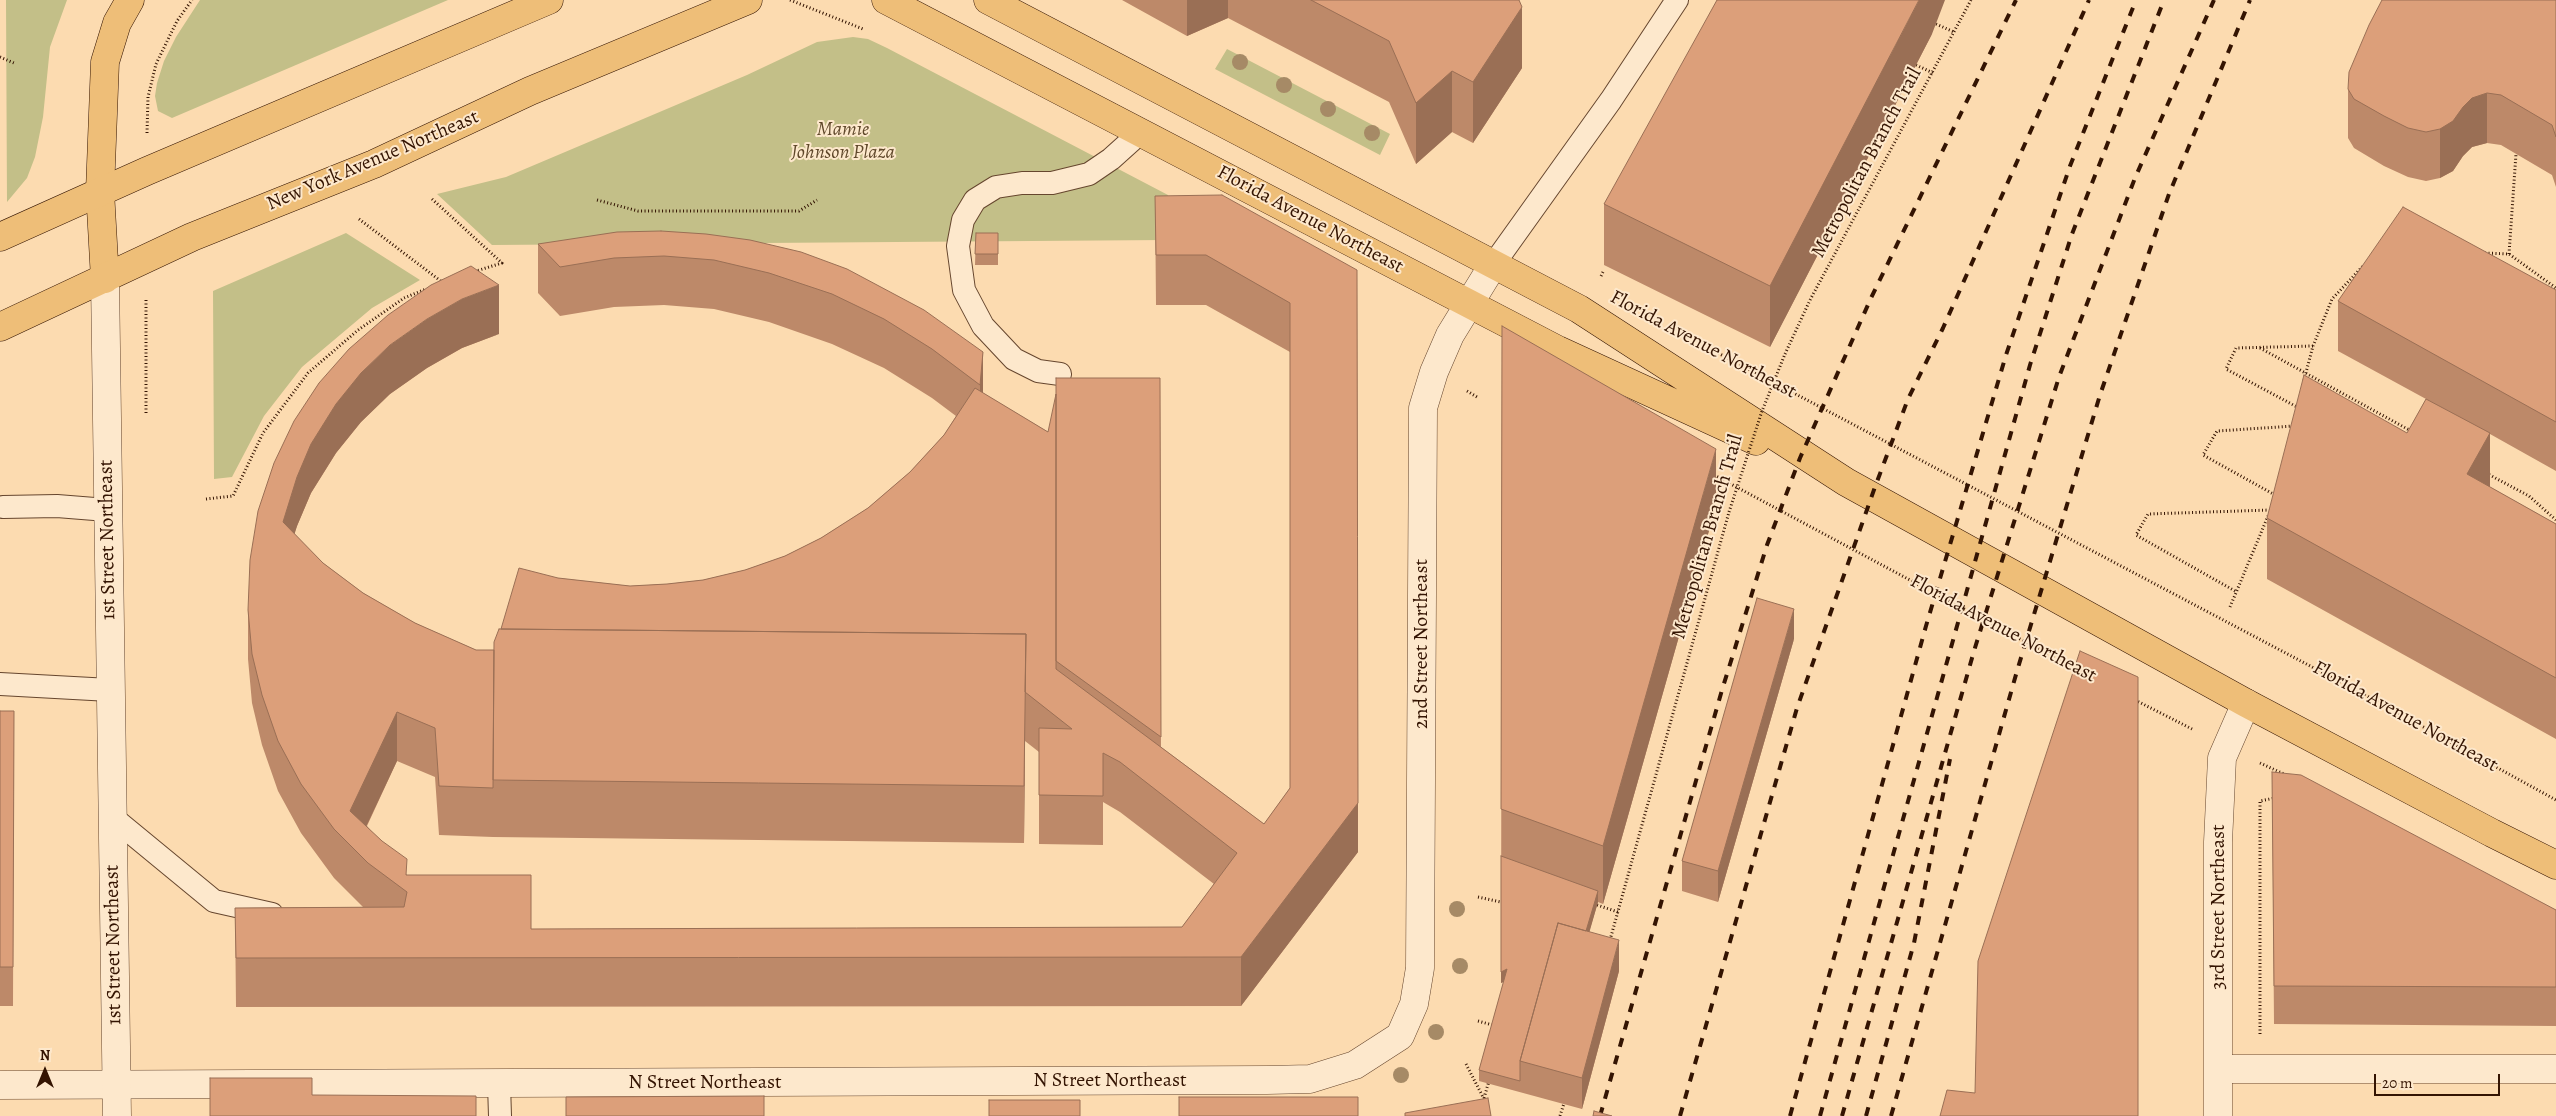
<!DOCTYPE html>
<style>
body{margin:0}
#map{position:relative;width:2556px;height:1116px;overflow:hidden;background:#fcdbb0;font-family:Alegreya,serif}
canvas{display:block}
.north{position:absolute;left:20px;top:1046px;width:50px;height:50px;-webkit-text-stroke:4px #fde8cc;paint-order:stroke;rotate:0deg;font-size:14px;font-weight:700;line-height:20px;text-align:center;color:#341402}
.north::after{content:'';display:block;margin:auto;width:18px;height:22px;background:#341402;clip-path:polygon(50% 0,100% 100%,50% 72%,0 100%)}
.scale{position:absolute;left:2374px;top:1074px;width:126px;height:22px;box-sizing:border-box;border:2px solid #341402;border-top:0;padding-left:6px;font-size:15px;line-height:18px;white-space:nowrap;color:#341402;-webkit-text-stroke:4px #fde8cc;paint-order:stroke}
</style>
<div id="map">
<canvas width="2556" height="1116"></canvas>
<div class="north">N</div>
<div class="scale">20 m</div>
</div>
<script>
const ctx = document.querySelector('canvas').getContext('2d');
ctx.lineJoin = 'round';
function fill(path, color) {
  ctx.fillStyle = color;
  ctx.fill(path, 'evenodd');
}
function poly(rows) {
  const path = new Path2D();
  for (const r of rows) {
    path.moveTo(r[0], r[1]);
    for (let i = 2; i < r.length; i += 2) path.lineTo(r[i], r[i + 1]);
  }
  return path;
}
function trace(path, color, width, dash) {
  ctx.strokeStyle = color;
  ctx.lineWidth = width;
  ctx.lineCap = dash ? 'butt' : 'round';
  ctx.setLineDash(dash || []);
  ctx.stroke(path);
}
function drawText(font, color, halo, rows, align = 'center') {
  ctx.font = font + ' Alegreya,serif';
  ctx.lineWidth = 4;
  ctx.setLineDash([]);
  ctx.textBaseline = 'middle';
  ctx.strokeStyle = halo;
  ctx.fillStyle = color;
  for (const [text, x, y, turn = 0] of rows) {
    ctx.save();
    ctx.translate(x, y);
    ctx.rotate((+turn || 0) * Math.PI / 180);
    ctx.textAlign = isNaN(turn) ? turn : align;
    if (halo) ctx.strokeText(text, 0, 0);
    ctx.fillText(text, 0, 0);
    ctx.restore();
  }
}
fill(poly([
 [6,0,67,0,50,47,43,117,35,157,27,178,7,202],
 [200,0,448,0,172,118,158,111,155,96,157,83,164,61,176,37],
 [853,37,868,39,887,48,1168,195,1166,240,492,245,437,194,506,177,747,75,817,42],
 [1227,49,1390,134,1380,155,1215,69],
 [346,233,420,280,372,308,302,367,264,416,232,477,214,479,213,291]
]), '#c3bf88');
const service = poly([
 [1493,265,1611,100,1677,0],
 [1060,374,1038,371,1014,359,983,326,964,290,958,246,963,220,975,200,996,187,1022,183,1052,183,1089,174,1111,159,1141,132],
 [3,507,57,506,107,510],
 [0,684,110,690],
 [112,817,214,901,272,914],
 [499,1084,500,1116]
]);
const minor = poly([
 [2218,1069,2556,1069],
 [0,1085,1267,1080,1310,1079,1355,1065,1400,1036,1414,1004,1420,968,1423,408,1434,372,1450,335,1493,265],
 [2218,1116,2218,842,2222,758,2246,703]
]);
const tertiary = poly([
 [105,279,117,1116]
]);
const primary = poly([
 [886,0,1558,350,1756,441],
 [988,0,1579,309,1846,482,2246,703,2492,833,2556,865],
 [105,279,100,191,105,62,117,23,130,0]
]);
const trunk = poly([
 [0,237,147,171,549,0],
 [0,327,192,237,374,164,530,91,748,0]
]);
trace(service, '#66462e', 24);
trace(minor, '#66462e', 29);
trace(tertiary, '#66462e', 29);
trace(primary, '#341402', 29);
trace(trunk, '#341402', 29);
trace(poly([
 [790,0,863,29],
 [1936,24,1954,32],
 [0,57,14,63],
 [1916,65,1933,73],
 [147,133,148,97,156,64,177,21,192,0],
 [432,199,502,263,476,271],
 [597,200,638,211,799,211,817,200],
 [359,219,442,282],
 [2485,253,2509,254,2556,288],
 [2509,254,2516,154],
 [1601,276,1604,270],
 [2260,348,2411,431],
 [1718,353,2367,696,2556,800],
 [1785,354,1810,300,1971,0],
 [2304,380,2313,346,2332,299,2363,266],
 [1467,391,1477,397],
 [2299,408,2226,369,2236,348,2313,346],
 [146,413,146,299],
 [2486,473,2529,496,2556,520],
 [1714,475,2076,669],
 [2275,495,2203,455,2217,431,2294,426],
 [206,499,233,496,263,433,308,373,358,330,404,298,426,289],
 [2235,591,2136,535,2148,514,2270,510],
 [2230,607,2268,516],
 [2135,700,2194,730],
 [2260,763,2284,774],
 [1478,897,1501,902],
 [1597,905,1618,912],
 [1610,940,1729,512],
 [1478,1021,1496,1026],
 [2260,1034,2260,801,2275,798],
 [1466,1064,1484,1099],
 [1484,1098,1489,1081],
 [1560,1116,1565,1100]
]), '#341402', 3, [1, 2.5]);
trace(service, '#fde8cc', 22);
trace(minor, '#fde8cc', 28);
trace(tertiary, '#fde8cc', 28);
trace(primary, '#eebe78', 28);
trace(trunk, '#eebe78', 28);
trace(poly([
 [1600,1116,1722,690,1767,545,1800,458,1871,298,2016,0],
 [1680,1116,1797,708,1875,487,1908,399,1943,328,2089,0],
 [1790,1116,1926,626,2006,355,2070,166,2136,0],
 [1820,1116,2030,365,2072,234,2164,0],
 [1842,1116,1974,651,2059,377,2135,178,2214,0],
 [1866,1116,1914,943,1950,759],
 [1891,1116,2017,671,2100,395,2169,194,2250,0]
]), '#341402', 4, [9, 9]);
trace(poly([
 [1729,512,1762,411,1785,354]
]), '#341402', 3, [1, 2.5]);
ctx.fillStyle = '#a68a66';
for (const [x, y] of [
 [1240,62],
 [1284,85],
 [1328,109],
 [1372,133],
 [1457,909],
 [1460,966],
 [1436,1032],
 [1401,1075]
]) {
  ctx.beginPath();
  ctx.arc(x, y, 8, 0, 2 * Math.PI);
  ctx.fill();
}
fill(poly([
 [1122,0,1519,0,1522,68,1473,143,1452,132,1416,164,1389,102,1228,18,1187,36],
 [2556,0,2556,187,2552,175,2501,145,2487,143,2472,147,2463,156,2453,171,2440,178,2426,181,2408,177,2384,166,2354,148,2348,138,2348,89],
 [1932,34,1770,347,1604,265,1604,204],
 [1155,196,1357,270,1358,852,1241,1006,236,1007,235,908,363,907,334,878,301,833,278,791,262,745,252,703,248,659,248,610,319,383,499,334,462,348,427,368,390,394,361,422,336,453,311,493,297,526,294,534,323,563,363,593,415,623,476,650,494,650,501,629,558,578,630,586,667,584,703,580,745,570,785,556,821,538,868,508,910,472,944,435,956,416,932,398,884,368,832,344,769,322,714,309,664,305,614,307,560,316,538,293,538,244,706,234,983,352,983,393,1048,432,1160,378,1161,747,1264,824,1290,788,1290,352,1206,305,1156,305],
 [1025,741,1039,752,1039,844,1103,845,1103,802,1120,812,1214,884,1182,927,531,929,407,875,367,826,397,761,435,777,439,835,493,837,1024,843],
 [976,233,998,233,998,265,975,265],
 [2556,290,2556,471,2490,434,2490,487,2556,524,2556,739,2267,579,2267,518,2407,433,2426,399,2338,351,2338,301],
 [1502,326,1716,506,1603,904,1598,902,1589,932,1619,971,1582,1109,1479,1081,1479,1070,1504,982,1501,983],
 [1794,639,1718,902,1682,891,1682,861],
 [0,711,14,711,13,1006,0,1006],
 [2272,772,2556,910,2556,1026,2274,1024]
]), '#bd8969');
fill(poly([
 [1187,0,1228,0,1228,18,1187,36],
 [1919,0,1945,0,1932,34,1770,347,1770,286],
 [1522,7,1522,68,1473,143,1473,82],
 [1452,71,1452,132,1416,164,1416,103],
 [2487,93,2487,143,2472,147,2463,156,2453,171,2440,178,2440,129,2472,98],
 [499,285,499,334,462,348,427,368,390,394,361,422,336,453,311,493,297,526,283,572,283,522,297,477,311,444,336,404,361,373,390,345,427,319,462,299],
 [983,352,983,401,980,434,980,385],
 [2490,433,2490,494,2467,474],
 [1716,449,1716,506,1603,904,1603,846],
 [1794,609,1794,639,1718,902,1718,871],
 [1025,692,1025,741,1024,843,1024,786],
 [397,712,397,761,355,850,350,811],
 [1358,803,1358,852,1241,1006,1241,957],
 [1598,891,1598,902,1584,951,1568,957],
 [1619,940,1619,971,1582,1109,1582,1078],
 [1507,969,1507,980,1501,983,1501,972]
]), '#9a6f55');
const building = poly([
 [1311,0,1519,0,1522,7,1473,82,1452,71,1416,103,1389,41,1311,0],
 [1717,0,1919,0,1770,286,1604,204,1717,0],
 [2382,0,2556,0,2556,137,2552,125,2501,95,2487,93,2472,98,2463,107,2453,121,2440,129,2426,132,2408,128,2384,116,2354,99,2348,89,2349,72,2369,25,2382,0],
 [1222,195,1357,270,1358,803,1241,957,236,958,235,908,404,907,407,892,368,863,334,829,301,784,278,741,262,695,252,654,248,610,250,560,258,511,274,463,294,421,319,383,349,349,388,315,431,285,471,266,499,285,462,299,427,319,390,345,361,373,336,404,311,444,297,477,283,522,323,563,363,593,415,623,476,650,494,650,493,788,439,786,435,728,397,712,350,811,382,841,407,859,406,875,531,875,531,929,1182,927,1237,853,1120,762,1103,753,1103,796,1039,795,1039,728,1072,729,1025,692,1026,634,501,629,519,568,558,578,630,586,667,584,703,580,745,570,785,556,821,538,868,508,910,472,944,435,975,388,1048,432,1056,394,1056,669,1264,824,1290,788,1290,303,1206,255,1156,255,1155,196,1222,195],
 [2403,207,2556,290,2556,422,2338,301,2403,207],
 [661,231,706,234,750,240,801,252,847,269,924,310,983,352,980,385,932,349,884,319,832,294,769,273,714,260,664,256,614,258,560,267,538,244,617,232,661,231],
 [976,233,998,233,998,254,975,254,976,233],
 [1502,326,1716,449,1603,846,1501,809,1502,326],
 [2304,375,2407,433,2426,399,2490,433,2467,474,2556,524,2556,678,2267,518,2304,375],
 [1056,378,1160,378,1161,737,1056,661,1056,378],
 [1757,598,1794,609,1718,871,1682,861,1757,598],
 [499,629,1026,634,1024,786,493,780,494,642,499,629],
 [2080,651,2138,677,2138,1116,1940,1116,1947,1090,1975,1093,1978,961,2080,651],
 [0,711,14,711,13,967,0,967,0,711],
 [2272,772,2301,775,2556,910,2556,987,2274,986,2272,772],
 [1501,856,1598,891,1586,931,1558,923,1520,1061,1520,1081,1479,1070,1507,969,1501,972,1501,856],
 [1558,923,1619,940,1582,1078,1520,1061,1558,923],
 [210,1078,312,1078,312,1095,476,1096,476,1116,210,1116,210,1078],
 [764,1096,764,1116,566,1116,566,1097,764,1096],
 [1179,1097,1358,1097,1358,1116,1179,1116,1179,1097],
 [1488,1098,1491,1116,1405,1116,1405,1113,1488,1098],
 [989,1100,1080,1100,1080,1116,989,1116,989,1100],
 [1594,1111,1612,1116,1593,1116,1594,1111]
]);
fill(building, '#dc9f7a');
trace(building, '#9a6f55', 1);
drawText('italic 20px', '#5f472a', '#fde8cc', [
 ["Mamie",843,130],
 ["Johnson Plaza",843,153]
]);
drawText('20px', '#341402', '#fde8cc', [
 ["New York Avenue Northeast",373,161,-23],
 ["Metropolitan Branch Trail",1867,163,-62],
 ["Florida Avenue Northeast",1310,220,28],
 ["Florida Avenue Northeast",1703,345,28],
 ["Metropolitan Branch Trail",1708,537,-74],
 ["1st Street Northeast",108,540,-91],
 ["Florida Avenue Northeast",2003,629,28],
 ["2nd Street Northeast",1422,644,-90],
 ["Florida Avenue Northeast",2405,717,29],
 ["3rd Street Northeast",2219,907,-90],
 ["1st Street Northeast",114,945,-91],
 ["N Street Northeast",1110,1081],
 ["N Street Northeast",705,1083]
]);
</script>
